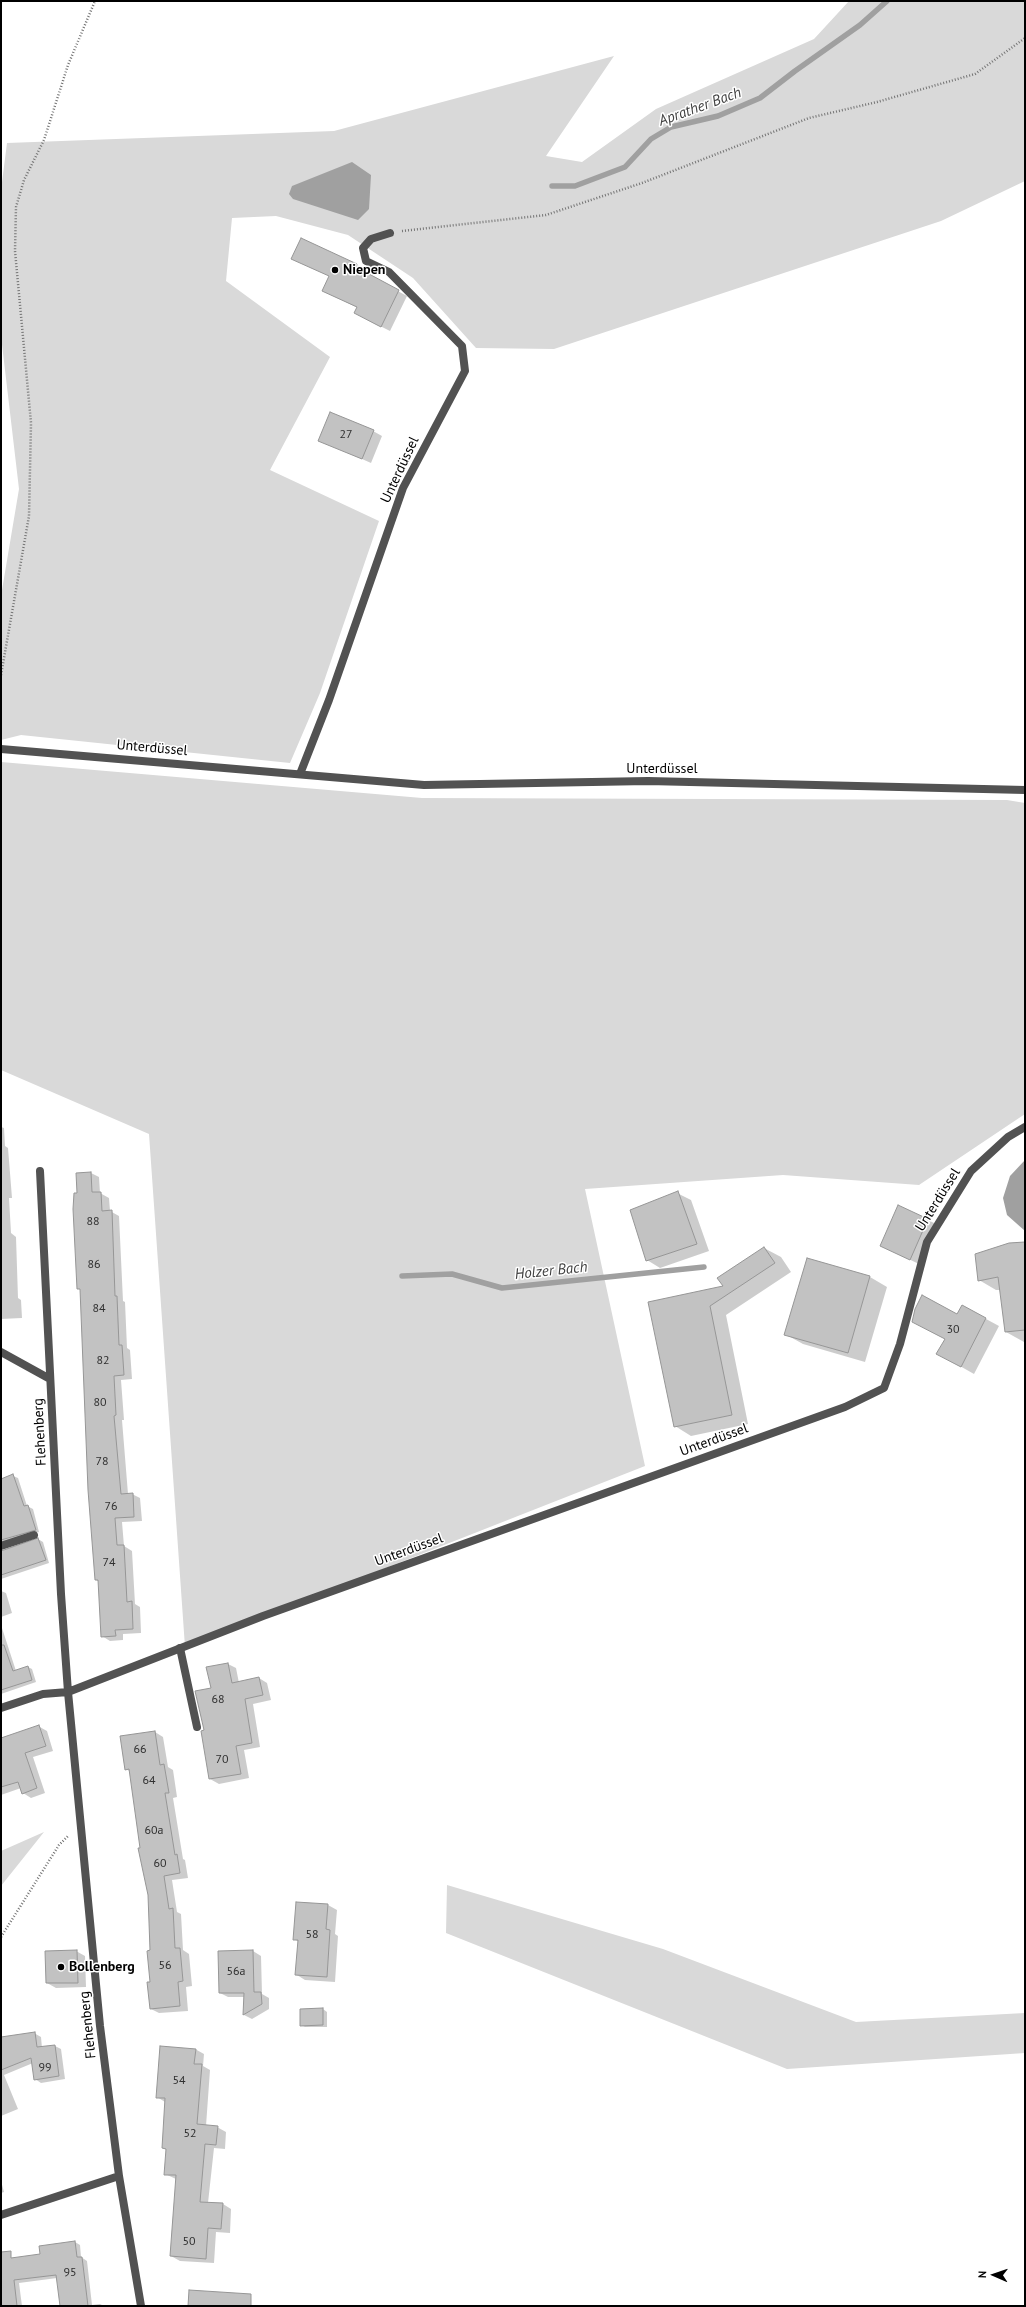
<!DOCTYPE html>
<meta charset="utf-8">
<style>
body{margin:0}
#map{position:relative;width:1026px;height:2307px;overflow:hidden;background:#fff;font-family:"PT Sans",sans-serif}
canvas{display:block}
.frame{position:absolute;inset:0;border:2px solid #000;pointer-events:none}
.north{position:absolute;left:974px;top:2255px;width:40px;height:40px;-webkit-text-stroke:3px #fff;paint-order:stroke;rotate:272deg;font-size:11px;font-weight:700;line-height:16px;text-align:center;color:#000}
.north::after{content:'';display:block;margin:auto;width:14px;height:18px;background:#000;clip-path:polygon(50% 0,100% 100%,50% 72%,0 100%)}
</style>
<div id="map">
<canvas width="1026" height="2307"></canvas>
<div class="frame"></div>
<div class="north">N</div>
</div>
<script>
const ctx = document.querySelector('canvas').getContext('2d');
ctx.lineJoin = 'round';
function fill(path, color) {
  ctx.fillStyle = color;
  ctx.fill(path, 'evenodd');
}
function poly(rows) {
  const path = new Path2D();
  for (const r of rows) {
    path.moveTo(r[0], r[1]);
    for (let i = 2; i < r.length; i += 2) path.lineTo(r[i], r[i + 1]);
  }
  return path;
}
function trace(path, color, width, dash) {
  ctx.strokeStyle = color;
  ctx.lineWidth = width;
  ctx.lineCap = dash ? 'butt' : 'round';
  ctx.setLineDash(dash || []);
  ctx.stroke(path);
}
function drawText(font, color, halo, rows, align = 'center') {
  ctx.font = font + ' "PT Sans",sans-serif';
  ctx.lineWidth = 3;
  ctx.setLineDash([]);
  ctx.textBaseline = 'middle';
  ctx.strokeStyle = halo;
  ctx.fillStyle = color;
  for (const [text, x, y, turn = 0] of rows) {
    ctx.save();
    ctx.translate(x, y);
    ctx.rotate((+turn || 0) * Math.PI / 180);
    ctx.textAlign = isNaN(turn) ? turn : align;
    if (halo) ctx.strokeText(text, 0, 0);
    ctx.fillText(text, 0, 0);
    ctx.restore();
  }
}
fill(poly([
 [849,1,1025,1,1025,181,941,221,554,349,476,348,413,278,348,235,276,216,232,218,226,281,330,357,270,470,379,521,320,693,290,763,21,735,1,740,1,596,19,489,1,336,1,190,7,143,334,131,614,56,546,156,582,162,656,109,814,39],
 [1,762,422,798,1007,800,1025,803,1025,1114,919,1185,783,1175,585,1189,645,1466,185,1647,149,1134,1,1070],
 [44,1832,1,1886,1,1851],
 [447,1885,663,1949,856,2022,1025,2013,1025,2053,787,2069,446,1933]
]), '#d9d9d9');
fill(poly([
 [352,162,371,175,369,209,358,220,293,199,289,194,292,186],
 [1025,1160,1025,1231,1007,1215,1003,1198,1010,1176]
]), '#a0a0a0');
fill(poly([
 [301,240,357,265,366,270,364,273,407,296,390,331,364,318,358,308,323,291,330,276],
 [373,431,382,436,371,463,319,440],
 [1,1127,4,1128,5,1146,8,1148,12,1198,9,1198,11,1233,16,1237,18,1298,21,1300,22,1318,1,1319],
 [91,1173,99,1177,100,1193,109,1198,110,1211,119,1216,123,1301,125,1302,127,1348,130,1350,132,1379,121,1380,124,1420,122,1420,128,1494,132,1494,140,1498,142,1521,122,1522,124,1546,132,1551,135,1604,140,1607,141,1633,123,1634,123,1640,110,1641,102,1636,100,1582,96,1580,81,1290,78,1288,78,1194],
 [677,1193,691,1200,709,1251,660,1268,647,1260],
 [928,1220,936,1224,919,1264,881,1246],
 [1025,1243,1025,1342,1024,1342,1006,1332,1001,1290,996,1290,979,1280],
 [764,1248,781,1257,791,1272,726,1315,748,1424,691,1436,675,1426,649,1303,724,1287],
 [807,1259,870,1277,887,1287,865,1362,803,1344,785,1334],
 [962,1306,999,1326,974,1374,951,1361,946,1339],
 [13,1476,18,1478,27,1506,33,1509,39,1532,4,1543,1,1546,1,1480],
 [38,1539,43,1542,49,1563,1,1579,1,1552],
 [1,1591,6,1593,12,1613,1,1617],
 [1,1625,16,1671,28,1667,32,1669,36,1682,1,1694],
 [228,1664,236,1668,239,1683,259,1678,267,1683,271,1700,253,1704,260,1747,244,1750,249,1778,219,1784,210,1779,202,1732,205,1731,212,1688],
 [38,1726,47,1731,53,1751,33,1757,45,1793,31,1798,23,1793,21,1788,1,1795,1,1745],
 [155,1732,163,1737,168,1767,173,1770,177,1797,173,1798,183,1859,185,1860,188,1878,172,1880,177,1912,181,1914,183,1950,189,1954,192,1986,186,1987,188,2011,159,2013,151,2009,149,1895,139,1849,141,1848,131,1772,126,1769],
 [297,1903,328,1905,337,1910,335,1934,338,1936,335,1982,305,1980,297,1975,299,1942,294,1939],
 [76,1951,85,1956,86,1987,56,1988,47,1983],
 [253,1951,261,1956,262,1994,269,1998,269,2009,252,2019,244,2015,245,1997,228,1997,220,1993,220,1952],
 [323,2009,327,2012,327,2027,305,2027,301,2025,301,2010],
 [34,2033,41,2037,42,2048,55,2046,61,2049,65,2079,41,2083,35,2079,33,2063,4,2075,18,2109,1,2116,1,2054],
 [195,2049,204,2054,203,2066,210,2070,206,2126,217,2127,226,2132,225,2149,214,2148,208,2203,223,2204,231,2209,230,2233,216,2232,214,2263,180,2261,171,2256,176,2179,165,2174,167,2150,163,2148,165,2102,157,2097],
 [1,2181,4,2192,1,2193],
 [75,2242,80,2245,81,2257,87,2261,92,2305,100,2304,104,2306,61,2306,57,2278,19,2283,22,2306,1,2306,1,2260,41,2255]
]), '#0003');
trace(poly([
 [552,186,575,186,625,167,651,139,671,127,718,116,760,98,795,71,860,25,887,1],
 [402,1276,452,1274,502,1288,704,1267]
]), '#a0a0a0', 5.5);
const building = poly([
 [301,238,357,264,356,267,399,290,381,327,354,313,357,307,322,291,329,276,291,259,301,238],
 [330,412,374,430,362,459,318,441,330,412],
 [91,1172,92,1192,101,1192,102,1211,112,1210,115,1296,117,1296,119,1345,122,1345,124,1375,114,1376,116,1415,114,1416,121,1494,133,1493,134,1517,115,1518,117,1545,124,1545,127,1602,132,1601,133,1629,115,1630,116,1636,101,1637,98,1580,95,1580,88,1490,80,1289,77,1289,73,1209,74,1193,77,1193,76,1173,91,1172],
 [678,1191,697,1244,646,1261,630,1210,678,1191],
 [898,1205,928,1219,910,1260,880,1246,898,1205],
 [1025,1242,1025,1330,1005,1332,998,1277,978,1281,975,1254,1009,1243,1025,1242],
 [764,1247,775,1263,710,1306,732,1415,674,1427,648,1302,723,1286,717,1278,764,1247],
 [807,1258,870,1276,848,1353,784,1335,807,1258],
 [922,1295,957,1314,962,1305,986,1318,961,1367,936,1354,945,1339,912,1322,915,1309,922,1295],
 [13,1474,24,1506,28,1505,36,1530,1,1540,1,1479,13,1474],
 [38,1538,46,1560,1,1575,1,1551,38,1538],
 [1,1645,4,1645,13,1671,28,1666,32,1680,1,1690,1,1645],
 [228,1663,232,1683,259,1677,263,1695,245,1699,252,1743,236,1746,241,1774,209,1779,201,1731,204,1730,195,1691,211,1688,206,1667,228,1663],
 [39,1725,46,1746,25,1753,37,1788,22,1794,18,1782,1,1787,1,1738,39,1725],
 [155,1731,160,1765,164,1764,169,1793,165,1793,175,1855,177,1854,180,1873,164,1876,169,1909,173,1908,175,1948,180,1948,183,1981,178,1982,180,2006,150,2009,147,1982,150,1982,147,1951,150,1950,148,1895,138,1848,140,1848,129,1769,125,1770,120,1736,155,1731],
 [296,1902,328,1904,326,1929,330,1930,327,1977,295,1975,298,1940,293,1940,296,1902],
 [77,1950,78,1983,46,1983,45,1951,77,1950],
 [253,1950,254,1992,261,1992,262,2004,243,2015,244,1993,219,1993,218,1951,253,1950],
 [323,2008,323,2025,300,2026,300,2009,323,2008],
 [35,2032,37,2047,55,2045,59,2076,34,2080,31,2058,1,2070,1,2037,35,2032],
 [160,2046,196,2049,194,2064,202,2064,197,2124,218,2126,216,2145,205,2144,200,2202,223,2203,221,2229,208,2228,206,2259,170,2256,176,2175,164,2175,166,2149,162,2148,165,2098,156,2098,160,2046],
 [75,2241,77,2257,82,2257,88,2306,60,2306,56,2275,14,2280,17,2306,1,2306,1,2252,11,2251,11,2258,40,2254,39,2246,75,2241],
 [189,2290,251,2294,251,2306,188,2306,189,2290]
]);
fill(building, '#c2c2c2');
trace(building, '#969696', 1);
trace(poly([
 [402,231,546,215,642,183,809,118,877,102,975,74,1025,38],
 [1,675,29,516,31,423,15,251,16,207,24,180,44,140,68,65,95,1],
 [1,1937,59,1845,68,1836]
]), '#747474', 2.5, [1, 2]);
trace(poly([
 [1,1546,34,1535],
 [180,1648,197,1727]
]), '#525252', 8);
trace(poly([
 [1,749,424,785,648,781,1025,790],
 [300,774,329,700,403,488,465,371,462,346,389,272,366,261,363,248,371,239,390,233],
 [40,1171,61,1594,68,1692,100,2026,119,2176,141,2306],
 [1,1352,50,1379],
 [1,1708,43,1694,68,1692,263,1616,845,1407,884,1388,900,1344,927,1242,971,1171,1008,1137,1025,1127],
 [1,2215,119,2176]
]), '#525252', 8);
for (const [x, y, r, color] of [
 [335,270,4,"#000"],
 [61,1967,4,"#000"]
]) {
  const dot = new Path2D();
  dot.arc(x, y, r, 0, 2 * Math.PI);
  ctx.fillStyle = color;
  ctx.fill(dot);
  trace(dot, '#fff', 1.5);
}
drawText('12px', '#303030', null, [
 ["27",346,435],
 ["88",93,1222],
 ["86",94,1265],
 ["84",99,1309],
 ["30",953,1330],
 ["82",103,1361],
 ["80",100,1403],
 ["78",102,1462],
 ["76",111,1507],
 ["74",109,1563],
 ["68",218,1700],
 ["66",140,1750],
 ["70",222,1760],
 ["64",149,1781],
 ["60a",154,1831],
 ["60",160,1864],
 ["58",312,1935],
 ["56",165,1966],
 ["56a",236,1972],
 ["99",45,2068],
 ["54",179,2081],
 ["52",190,2134],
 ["50",189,2242],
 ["95",70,2273]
]);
drawText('bold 14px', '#000', '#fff', [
 ["Niepen",343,270],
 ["Bollenberg",69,1967]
], 'left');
drawText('14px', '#000', '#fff', [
 ["Unterdüssel",400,470,-65],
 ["Unterdüssel",152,748,5],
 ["Unterdüssel",662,769],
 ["Unterdüssel",938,1200,-58],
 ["Flehenberg",40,1432,-93],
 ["Unterdüssel",714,1440,-20],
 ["Unterdüssel",409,1550,-20],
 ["Flehenberg",88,2025,-96]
]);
drawText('italic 15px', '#414141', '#fff', [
 ["Aprather Bach",700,107,-20],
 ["Holzer Bach",551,1271,-6]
]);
</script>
